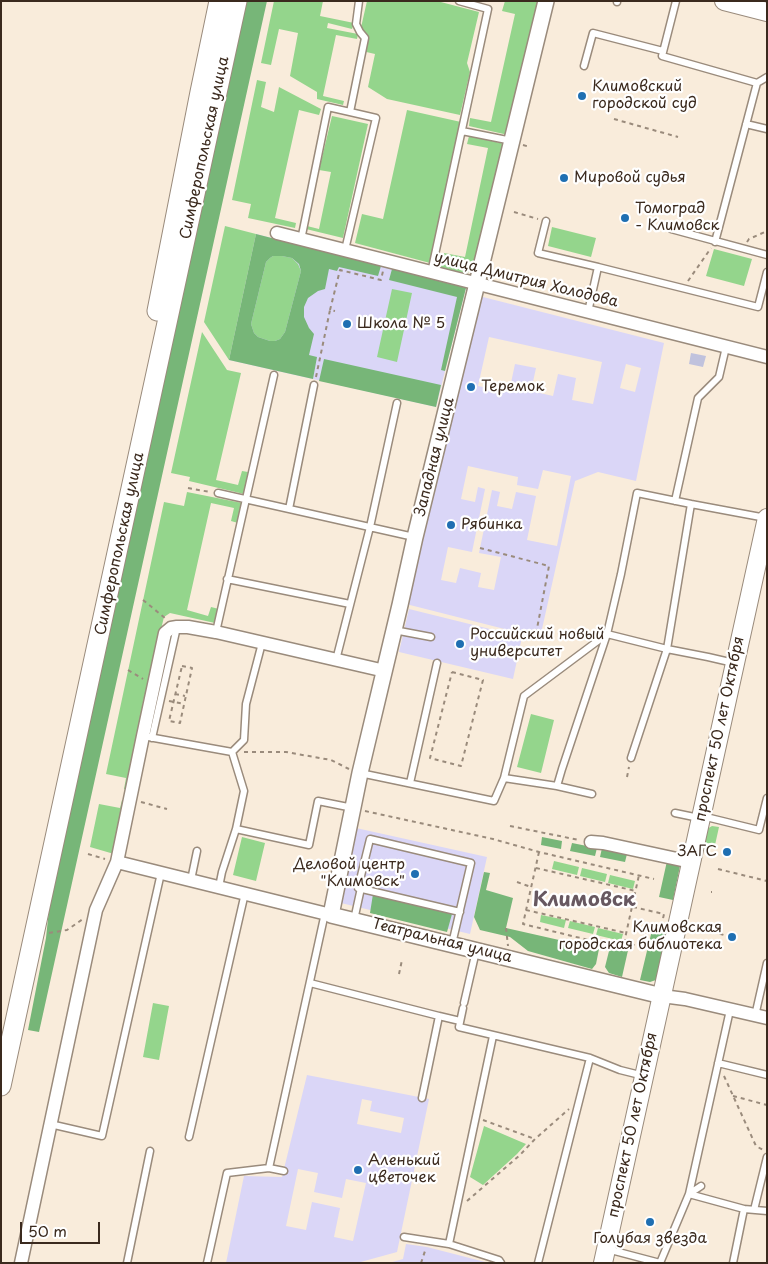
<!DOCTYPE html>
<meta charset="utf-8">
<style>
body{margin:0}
#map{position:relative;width:768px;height:1264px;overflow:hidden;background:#f9ecdb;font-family:"Playpen Sans",sans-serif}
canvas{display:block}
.frame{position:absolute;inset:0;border:2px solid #3b2a1e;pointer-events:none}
.scale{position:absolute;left:20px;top:1222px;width:80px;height:22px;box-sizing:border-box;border:2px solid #3b2a1e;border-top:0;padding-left:6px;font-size:15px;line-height:18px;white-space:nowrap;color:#3b2a1e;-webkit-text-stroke:4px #fff;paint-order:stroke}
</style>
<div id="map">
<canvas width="768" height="1264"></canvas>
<div class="frame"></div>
<div class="scale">50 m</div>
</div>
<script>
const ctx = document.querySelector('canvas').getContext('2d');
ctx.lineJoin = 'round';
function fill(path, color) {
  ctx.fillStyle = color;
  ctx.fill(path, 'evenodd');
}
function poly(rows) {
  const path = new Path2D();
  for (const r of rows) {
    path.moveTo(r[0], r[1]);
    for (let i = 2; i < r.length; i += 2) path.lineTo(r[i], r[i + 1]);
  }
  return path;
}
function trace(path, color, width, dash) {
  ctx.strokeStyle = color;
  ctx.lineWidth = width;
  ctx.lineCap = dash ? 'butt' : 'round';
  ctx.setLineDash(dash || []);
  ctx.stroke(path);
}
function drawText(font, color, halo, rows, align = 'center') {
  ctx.font = font + ' "Playpen Sans",sans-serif';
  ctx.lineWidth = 4.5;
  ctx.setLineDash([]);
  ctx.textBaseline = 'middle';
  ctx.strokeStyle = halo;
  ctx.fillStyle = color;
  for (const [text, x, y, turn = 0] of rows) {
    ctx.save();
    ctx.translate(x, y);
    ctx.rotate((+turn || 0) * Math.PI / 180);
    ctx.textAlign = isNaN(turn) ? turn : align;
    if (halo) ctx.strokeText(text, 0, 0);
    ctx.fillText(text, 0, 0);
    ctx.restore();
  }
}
fill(poly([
 [256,234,466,288,436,407,229,360],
 [479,296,664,343,636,481,598,472,575,481,540,638,406,604],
 [489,337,602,362,593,404,572,400,576,378,558,374,553,396,531,391,536,368,515,364,509,392,478,386],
 [626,364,641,368,635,392,620,388],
 [468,466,518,477,517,485,538,489,543,470,571,476,557,546,527,540,536,496,516,492,512,509,497,506,500,492,492,490,479,553,501,557,494,590,478,587,481,573,460,568,456,583,441,580,448,547,472,552,485,489,478,487,475,502,461,499],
 [409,609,522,637,513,679,399,652],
 [356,828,487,857,470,934,341,903],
 [307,1075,429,1099,397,1252,357,1263,226,1263,244,1176,282,1177],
 [362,1099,372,1101,370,1111,404,1118,401,1133,357,1124],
 [298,1169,318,1173,314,1192,342,1198,346,1179,366,1183,353,1241,334,1237,340,1208,312,1202,306,1230,286,1226],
 [406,1244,427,1247,489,1263,389,1263,403,1259]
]), '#dad6f7');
fill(poly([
 [691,353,706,356,703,367,689,364]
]), '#c0c2dd');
fill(poly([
 [274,1,323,1,320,16,354,23,352,29,328,23,327,28,358,34,357,39,336,35,323,96,344,101,343,105,317,99,317,92,290,76,298,33,279,29,271,65,261,63],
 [367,1,437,1,479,12,467,63,470,72,460,115,387,99,368,87,375,54,362,51,365,38,360,32],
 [505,1,539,1,508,135,469,126,470,118,491,122,515,14,502,11],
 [257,80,266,82,261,107,274,112,279,87,321,109,319,115,299,110,275,218,296,223,295,228,248,218,251,204,232,200],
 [407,110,461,122,430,263,355,243,362,214,383,219],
 [332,116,368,124,343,238,306,229,307,226,319,229,331,172,319,170],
 [469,136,505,144,476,267,466,274,440,268,444,253,465,257,488,148,467,144],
 [225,226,256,234,229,360,204,322],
 [552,227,596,238,591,257,548,246],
 [714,249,752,259,744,286,706,276],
 [273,256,282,256,292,258,298,264,301,271,285,332,280,339,275,341,270,341,258,337,254,333,251,324,266,262,270,258],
 [392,289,412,293,397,362,377,357],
 [202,332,227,370,241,373,216,480,238,485,242,471,248,472,244,494,189,481,190,477,171,473],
 [187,492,242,503,238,523,231,521,234,508,211,503,187,610,208,616,211,607,219,609,215,623,170,613,164,617,143,702,128,790,124,789,126,778,106,774,164,502,184,506],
 [531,714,554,720,541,773,517,767],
 [122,800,125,801,114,854,90,847,99,804,120,808],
 [712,826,719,827,715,845,705,843,707,829],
 [242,837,265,843,256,881,233,875],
 [554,861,579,867,577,875,552,869],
 [582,868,607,874,605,882,580,876],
 [610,875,635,881,633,889,608,883],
 [541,915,566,920,564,928,540,922],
 [570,921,595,927,593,934,568,928],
 [598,928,623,934,621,941,596,935],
 [153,1003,169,1006,159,1060,143,1057],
 [484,1126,526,1144,517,1154,483,1185,470,1177]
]), '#94d58c');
fill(poly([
 [244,1,267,1,39,1032,28,1030,46,938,49,909],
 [256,234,381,266,378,276,339,267,337,271,329,269,325,289,318,291,308,298,304,307,304,317,309,328,314,334,309,355,317,357,313,379,229,360],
 [273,256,282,256,292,258,299,264,301,271,285,332,280,339,275,341,270,341,258,337,254,333,251,324,266,262,270,258],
 [392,269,466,288,445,371,441,370,457,297,389,280],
 [324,359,441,385,436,407,319,381],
 [542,837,562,841,561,849,541,845],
 [572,843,597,848,595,856,570,851],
 [602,848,627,854,625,862,600,857],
 [667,861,680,866,673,900,659,897],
 [484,872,490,873,486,890,513,898,506,928,599,949,596,964,592,969,528,951,510,937,480,930,474,917],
 [373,894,452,914,447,932,370,913],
 [652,930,666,933,656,980,650,982,640,980],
 [629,946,622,977,609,973,605,967,609,951]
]), '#77b678');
const service = poly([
 [676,1,662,56,757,83,767,77],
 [617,2,617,1],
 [584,66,593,33,663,51],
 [746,124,767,129],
 [462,131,512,141],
 [546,221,538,253,598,267],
 [671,229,767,255],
 [301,240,328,107,350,112],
 [715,242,757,83],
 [345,250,376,118,350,112,365,38,360,32,356,24,359,1],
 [431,273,488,9,459,1],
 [588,312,598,267,758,307,767,272],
 [218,493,414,537],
 [675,501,698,398,719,377,726,347],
 [289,509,314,385],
 [227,579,350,604],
 [394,630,431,637],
 [216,632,274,375],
 [336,660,370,527,397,403],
 [143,736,232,752,244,740,246,704,262,643],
 [152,738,177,627],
 [631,758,667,649,691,504,766,518],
 [360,773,494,801,504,778,557,786,592,794],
 [504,778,524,696,607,634,621,574,637,493,691,504],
 [410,783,437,663],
 [557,786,562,769,607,634,667,649,708,657,734,663],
 [675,813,699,818],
 [702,816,759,830,767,798],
 [236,829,309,845,318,801,353,808],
 [191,880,197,851],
 [219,887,222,872,236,829,244,791,232,752],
 [354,920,361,888],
 [452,944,471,863,370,839,358,888,460,912],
 [310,983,439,1016],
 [464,1003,476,951],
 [463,1008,459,1027,590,1058,620,1070,644,1076],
 [730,1010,689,1194,744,1209],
 [755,1016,767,963],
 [493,1036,449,1244,499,1260,501,1263],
 [718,1063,767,1075],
 [422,1098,439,1016,460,1021],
 [50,1124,102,1136,161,873],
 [189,1137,245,893],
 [269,1168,284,1171],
 [754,1210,767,1157],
 [404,1237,449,1244],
 [607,1249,660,1263],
 [127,1263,150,1151],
 [207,1263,227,1173,269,1168,325,913],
 [538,1263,590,1058],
 [660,1263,689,1194,701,1186],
 [733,1263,744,1209,767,1211]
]);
const minor = poly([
 [277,233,767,357],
 [591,842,603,843,691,862],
 [117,862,331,915],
 [662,996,685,999,767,1018],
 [21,1263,96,910,117,862,143,736,165,633,171,628,177,627,188,627,216,632,385,671]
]);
const tertiary = poly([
 [546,1,415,537,400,605,360,773,331,915,662,996]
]);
const secondary = poly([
 [724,1,767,12],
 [603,1263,767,518]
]);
const primary = poly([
 [157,311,200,92,219,1],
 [1,1086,237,1]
]);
trace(service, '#9a8b7c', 9);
trace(minor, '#9a8b7c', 15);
trace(tertiary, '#9a8b7c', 18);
trace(secondary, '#9a8b7c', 20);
trace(primary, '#9a8b7c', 21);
trace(poly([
 [614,119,678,137],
 [523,145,530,147],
 [514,212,538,219],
 [747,242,749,239,767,231],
 [688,281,711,248],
 [330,310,340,270,381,280,383,271],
 [316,377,330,310,335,311],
 [188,488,210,492],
 [480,548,549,566,535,639],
 [143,600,165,618],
 [182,666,192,668,180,723,169,721,182,666],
 [128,670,143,679],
 [452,672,483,680,461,766,430,758,452,672],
 [175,694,185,696],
 [169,701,184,704],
 [244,752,286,752,331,760,349,769],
 [627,777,629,767],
 [141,802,167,809],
 [365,811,493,839,539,852,654,879],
 [510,826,579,840],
 [539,852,523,924,609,945,624,943,640,946],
 [88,854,105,859],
 [536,868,636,891],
 [718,869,767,881],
 [517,882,531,887],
 [711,892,712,892],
 [633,907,664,914,662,923],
 [526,910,626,933],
 [506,928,508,946],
 [704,930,732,937],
 [49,933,67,930,83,919],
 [624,943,639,875],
 [399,974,402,960],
 [724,1076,756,1146,763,1150],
 [733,1096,767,1105],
 [483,1120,535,1139],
 [467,1201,520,1155,535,1139,569,1109],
 [421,1263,426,1248]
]), '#9a8b7c', 2, [4, 4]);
trace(service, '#fff', 6);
trace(minor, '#fff', 12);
trace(tertiary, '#fff', 15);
trace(secondary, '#fff', 18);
trace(primary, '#fff', 19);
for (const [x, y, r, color] of [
 [582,96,5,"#1f6fb2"],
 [564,178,5,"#1f6fb2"],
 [625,218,5,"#1f6fb2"],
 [347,324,5,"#1f6fb2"],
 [471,387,5,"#1f6fb2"],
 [451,525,5,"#1f6fb2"],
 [460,644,5,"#1f6fb2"],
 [727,852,5,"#1f6fb2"],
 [415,874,5,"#1f6fb2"],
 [732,937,5,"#1f6fb2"],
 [358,1170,5,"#1f6fb2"],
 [650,1222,5,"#1f6fb2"]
]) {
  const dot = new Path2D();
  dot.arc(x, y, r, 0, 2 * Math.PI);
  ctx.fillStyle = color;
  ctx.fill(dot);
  trace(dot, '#fff', 2);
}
drawText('15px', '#3b2a1e', '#fff', [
 ["Климовский",592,87],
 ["городской суд",592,104],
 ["Мировой судья",574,178],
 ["Томоград",635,209],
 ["- Климовск",635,226],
 ["Школа № 5",357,324],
 ["Теремок",481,387],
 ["Рябинка",461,525],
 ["Российский новый",470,635],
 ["университет",470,652],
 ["ЗАГС",717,852,"right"],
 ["Деловой центр",405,865,"right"],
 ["\"Климовск\"",405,882,"right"],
 ["Климовская",722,928,"right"],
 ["городская библиотека",722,945,"right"],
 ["Аленький",368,1161],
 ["цветочек",368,1178],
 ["Голубая звезда",650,1239,"center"]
], 'left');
drawText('15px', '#3b2a1e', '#fff', [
 ["Симферопольская улица",205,148,-78],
 ["улица Дмитрия Холодова",526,280,14],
 ["Западная улица",435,457,-76],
 ["Симферопольская улица",120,544,-78],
 ["проспект 50 лет Октября",720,729,-78],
 ["Театральная улица",442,941,14],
 ["проспект 50 лет Октября",633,1125,-78]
]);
drawText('bold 20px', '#675860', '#fff', [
 ["Климовск",584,900]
]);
</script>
